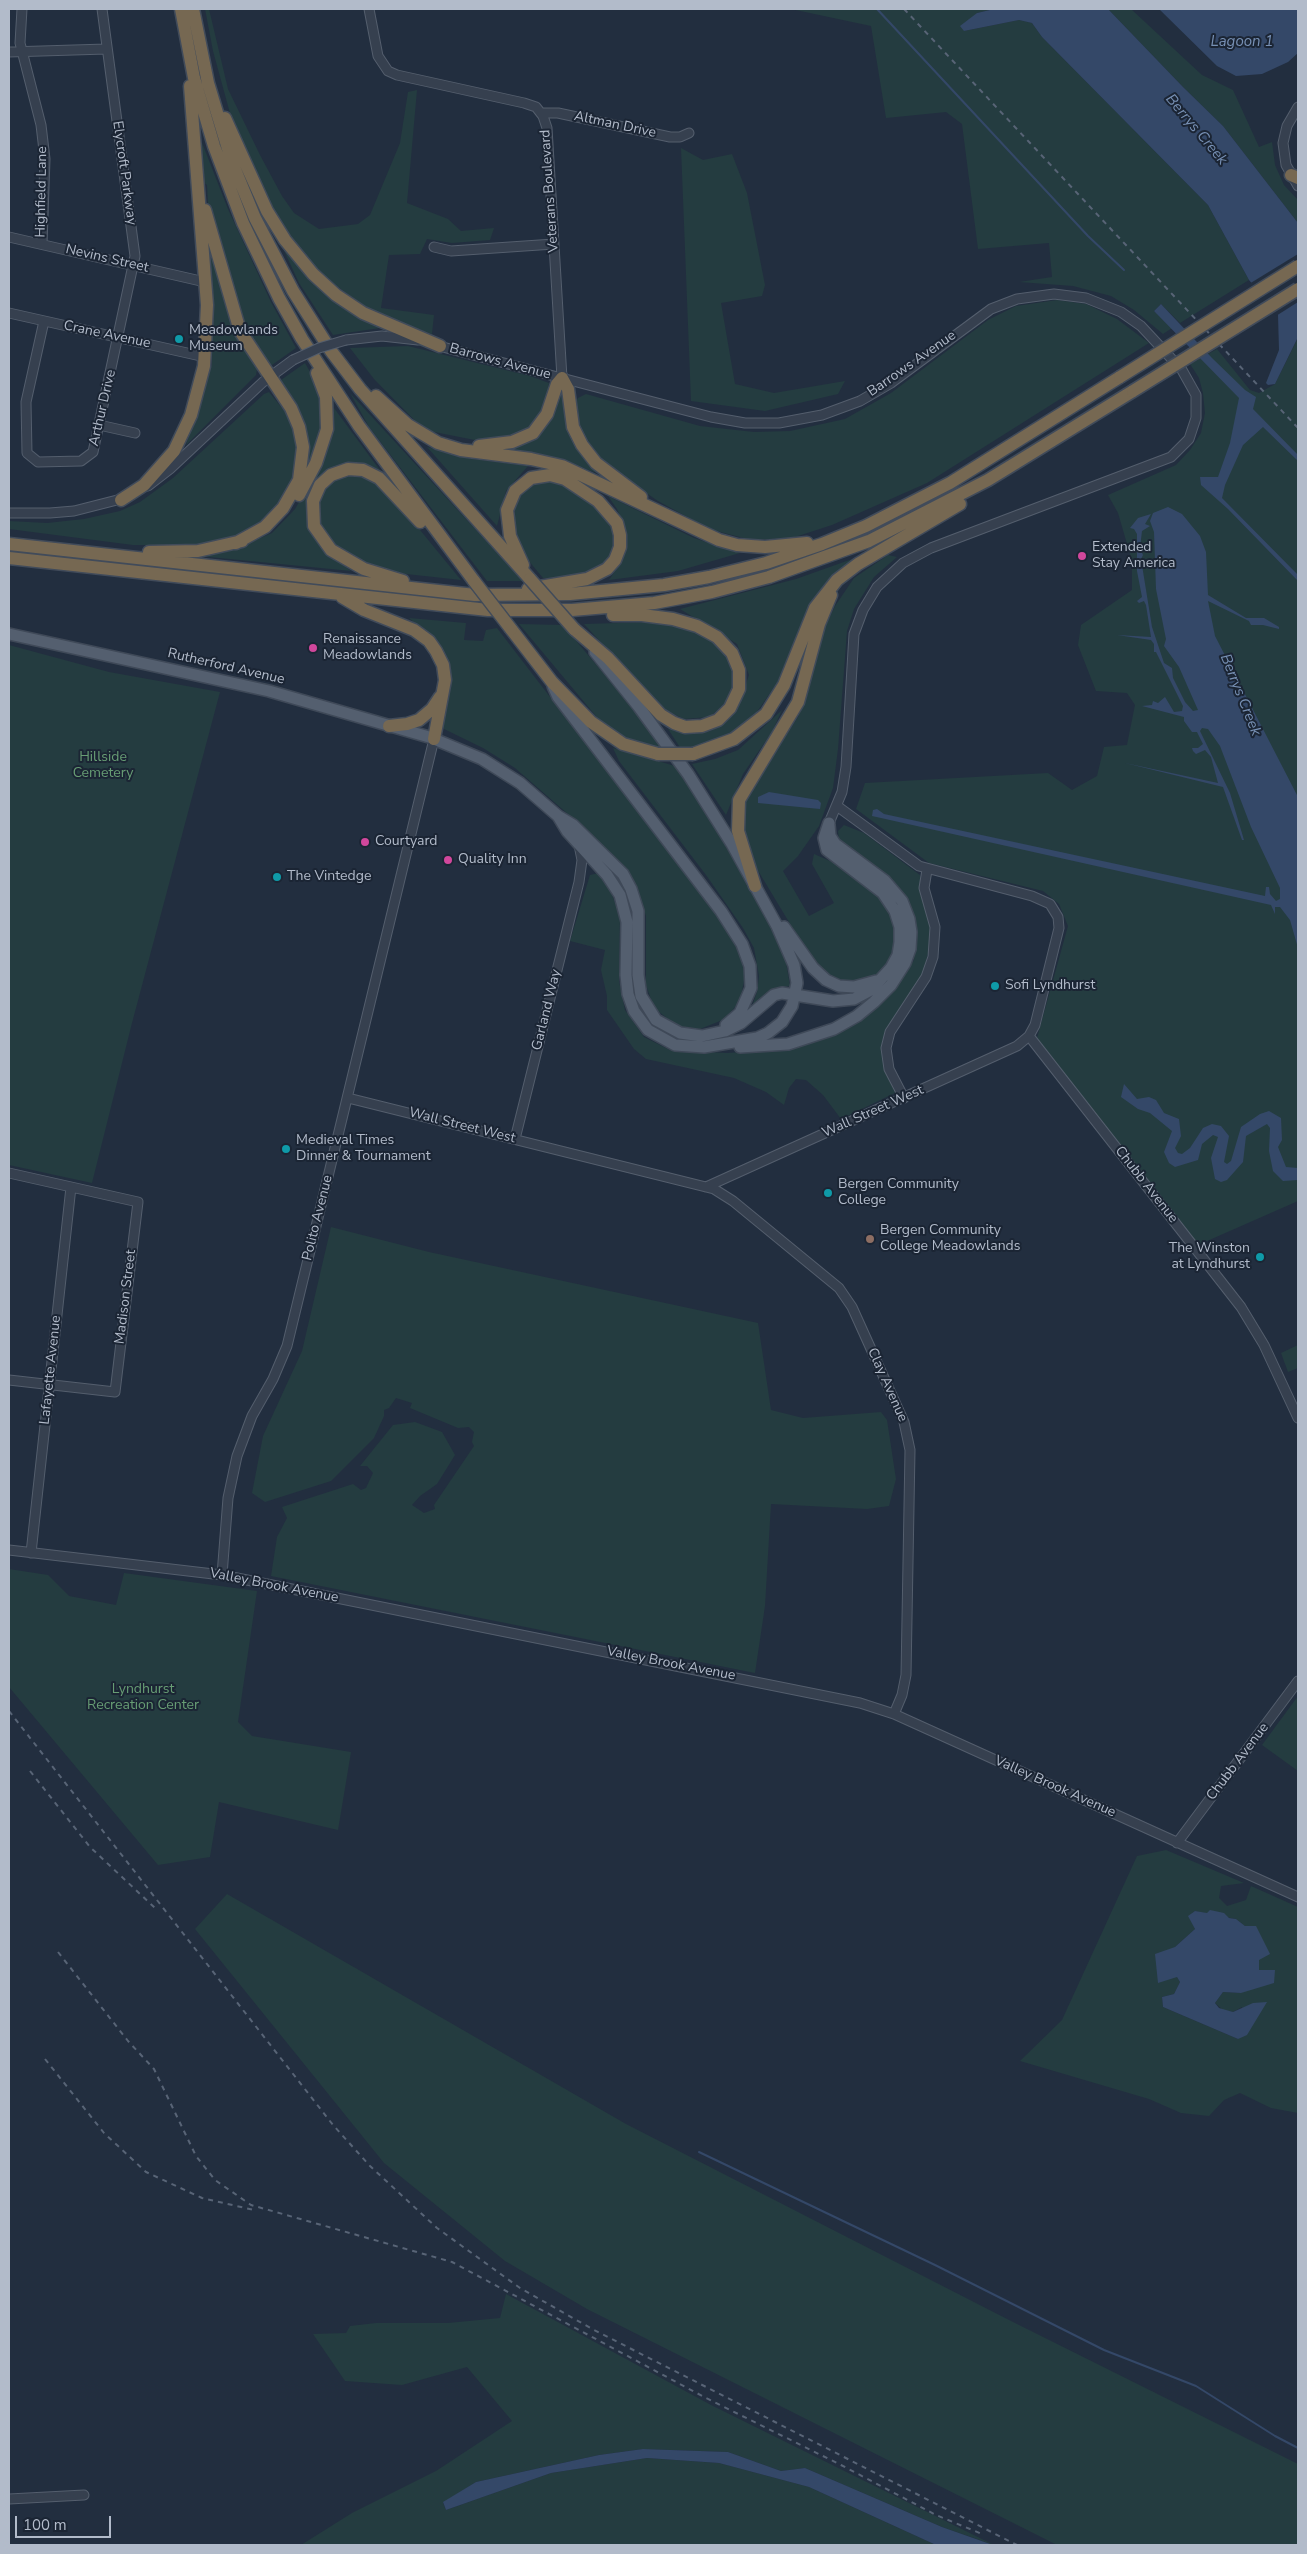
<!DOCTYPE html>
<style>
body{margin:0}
#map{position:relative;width:1307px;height:2554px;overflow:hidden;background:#222e3f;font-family:"Nunito Sans",sans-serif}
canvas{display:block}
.frame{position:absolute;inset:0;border:10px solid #b2bbca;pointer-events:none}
.scale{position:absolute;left:15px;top:2516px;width:96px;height:22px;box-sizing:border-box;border:2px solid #b2bbca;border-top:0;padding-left:6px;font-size:15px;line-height:18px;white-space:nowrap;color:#b2bbca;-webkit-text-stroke:4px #1b2534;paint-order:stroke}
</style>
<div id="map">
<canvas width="1307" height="2554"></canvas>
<div class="frame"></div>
<div class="scale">100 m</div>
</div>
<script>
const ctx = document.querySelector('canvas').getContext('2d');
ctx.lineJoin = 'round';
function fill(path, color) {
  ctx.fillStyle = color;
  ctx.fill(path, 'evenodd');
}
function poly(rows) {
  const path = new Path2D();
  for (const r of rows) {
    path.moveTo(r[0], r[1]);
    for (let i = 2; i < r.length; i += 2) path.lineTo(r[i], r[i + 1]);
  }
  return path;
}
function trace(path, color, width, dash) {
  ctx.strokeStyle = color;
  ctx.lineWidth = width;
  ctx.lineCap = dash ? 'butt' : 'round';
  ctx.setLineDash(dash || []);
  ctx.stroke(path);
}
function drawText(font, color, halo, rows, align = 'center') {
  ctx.font = font + ' "Nunito Sans",sans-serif';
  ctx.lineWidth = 4;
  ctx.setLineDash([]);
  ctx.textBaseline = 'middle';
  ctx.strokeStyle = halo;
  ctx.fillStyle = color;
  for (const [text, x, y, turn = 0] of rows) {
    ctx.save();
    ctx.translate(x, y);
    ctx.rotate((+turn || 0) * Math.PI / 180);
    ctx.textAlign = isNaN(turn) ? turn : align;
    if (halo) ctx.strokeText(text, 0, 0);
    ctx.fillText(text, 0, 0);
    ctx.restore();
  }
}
fill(poly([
 [205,9,209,9,228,89,260,155,282,196,294,213,319,229,358,224,370,215,400,143,408,92,417,90,407,203,448,219,461,231,494,228,490,240,452,243,427,239,420,254,389,255,381,308,434,315,432,334,389,319,366,308,322,275,299,252,272,207,231,117,213,51],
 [791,9,994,9,977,13,964,31,1019,20,1032,23,1042,37,1208,205,1249,280,1180,323,1161,304,1154,311,1172,328,1163,334,1134,310,1111,296,1073,286,1019,282,1052,277,1049,243,978,249,962,124,946,112,886,118,871,26],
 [1108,9,1131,9,1202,75,1233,90,1259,147,1272,142,1275,165,1284,185,1298,200,1298,223,1223,126,1183,87],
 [199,135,228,209,271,302,296,348,272,365,264,363,246,333,224,264,208,204,207,185,202,181],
 [681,148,703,160,732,154,747,193,765,285,762,296,721,303,735,384,774,393,845,381,838,394,765,411,691,401],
 [207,242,232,322,257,369,256,375,186,445,212,364,212,321],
 [280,242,354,314,380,328,333,335,299,283],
 [1057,300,1086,304,1117,319,1149,343,927,483,832,525,792,538,751,540,709,529,658,501,611,469,589,447,577,424,574,404,578,398,586,394,700,426,754,432,790,431,845,419,891,393,988,320,1016,306],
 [1298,338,1298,1201,1198,1245,1037,1038,1068,926,1059,904,1043,891,929,863,856,809,865,783,1048,773,1072,790,1097,776,1104,747,1127,745,1135,705,1127,693,1096,691,1078,645,1081,625,1132,590,1132,561,1118,513,1108,495,1176,465,1190,450,1201,433,1205,413,1203,393,1199,378,1190,364,1217,349,1250,390,1259,393,1275,384],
 [408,346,530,376,549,383,546,405,538,420,523,432,490,443,424,430,374,379,350,348],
 [305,363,321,391,323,429,304,478,304,425,295,401,281,380],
 [269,392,290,418,296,441,298,467,288,491,274,513,256,527,228,542,184,549,176,545,133,545,9,529,9,521,47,523,84,519,120,511,140,502,173,478,264,394],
 [350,393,523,581,487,581,369,427],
 [558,394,565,396,566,413,606,476,544,455,500,452,535,439,551,420],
 [334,408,385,477,356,464,343,464,326,473,310,491,307,503,307,520,312,533,319,545,351,571,199,556,229,551,272,533,295,509,317,471,330,438],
 [427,447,474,459,528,466,506,491,497,526],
 [344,474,368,477,402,508,461,580,388,572,366,566,340,552,325,537,318,518,320,493,325,487],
 [539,479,565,484,593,503,612,522,616,537,612,557,599,571,557,578,543,578,523,554,515,530,515,504,526,487],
 [608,496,694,538,740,553,678,571,609,580,622,560,627,533,617,509],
 [888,555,897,557,874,577,854,609,847,631,838,749,833,788,819,826,798,856,783,871,809,916,834,903,812,864,814,854,837,864,874,892,894,919,895,949,880,974,862,981,842,984,823,973,807,952,754,864,743,828,746,796,798,717,808,692,822,633,835,606,854,578],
 [855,558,826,583,810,604,777,683,750,722,722,740,681,749,668,729,691,733,710,731,726,722,738,708,749,675,737,644,680,609,796,579],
 [409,618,466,623,464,640,483,641,486,630,497,628,724,923,739,950,745,976,740,1001,725,1019,700,1029,677,1026,654,1008,646,985,646,916,638,892,627,871,592,835,515,768,483,748,442,728,450,690,448,663,435,642],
 [653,622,679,624,712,639,727,654,736,676,729,699,710,717,684,719,661,708,584,624],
 [519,624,563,625,665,747,657,748,624,738,600,721],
 [9,645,109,672,220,692,132,1023,92,1183,9,1165],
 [782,710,772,732,743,774,726,815,692,764,715,759,738,750],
 [613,748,675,766,702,806,760,904,786,962,790,986,777,988,769,992,751,1009,757,992,759,976,754,948,743,928,706,875,619,761],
 [844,825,864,833,920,875,921,891,930,925,930,946,923,974,891,1022,884,1037,882,1052,885,1070,895,1093,841,1119,823,1095,806,1080,796,1079,789,1088,784,1105,766,1092,734,1078,646,1059,634,1049,607,1010,607,996,601,970,605,950,570,941,590,875,599,873,608,885,620,915,619,981,625,1010,644,1037,670,1050,727,1053,786,1049,833,1035,871,1012,899,983,914,960,915,925,910,906,902,893,839,841,838,831],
 [331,1227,429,1252,758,1323,771,1410,803,1418,881,1412,887,1420,896,1479,889,1506,867,1509,771,1504,765,1606,755,1673,271,1576,277,1537,287,1518,282,1507,353,1484,361,1490,366,1488,373,1473,367,1466,360,1466,393,1425,415,1422,442,1432,455,1455,437,1484,420,1496,412,1505,424,1513,435,1509,434,1505,474,1446,472,1442,474,1432,469,1427,458,1428,410,1408,412,1403,396,1398,389,1408,384,1410,384,1416,374,1438,331,1481,265,1502,252,1493,263,1436,302,1351],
 [1298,1345,1298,1368,1288,1372,1281,1353],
 [9,1569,48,1575,69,1596,116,1605,124,1573,257,1591,238,1722,252,1736,351,1752,338,1830,219,1802,210,1857,158,1865,9,1687],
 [1298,1696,1298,1771,1262,1745],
 [1166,1850,1244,1883,1221,1886,1219,1898,1227,1906,1246,1900,1251,1886,1298,1907,1298,2113,1271,2108,1240,2093,1224,2100,1209,2116,1181,2113,1149,2099,1020,2061,1062,2020,1137,1856],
 [1195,1911,1236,1919,1245,1926,1259,1960,1259,1971,1267,1971,1241,1993,1223,1992,1215,2003,1224,2011,1233,2012,1242,2007,1238,2039,1163,2007,1162,1997,1174,1994,1180,1982,1177,1977,1175,1947,1195,1929,1189,1916],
 [227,1894,626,2124,1011,2321,1298,2464,1298,2545,1057,2545,587,2309,505,2261,384,2163,195,1929],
 [506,2294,711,2405,994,2545,942,2527,805,2468,781,2471,728,2452,643,2449,599,2455,476,2482,443,2503,446,2510,551,2473,647,2458,719,2463,809,2487,936,2545,301,2545,352,2513,436,2471,512,2421,467,2367,402,2385,345,2381,313,2334,346,2333,350,2326,376,2323,448,2323,500,2318]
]), '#243c40');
fill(poly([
 [994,9,1108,9,1183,87,1223,126,1298,223,1298,337,1275,384,1268,385,1266,383,1279,350,1278,315,1249,280,1208,205,1042,37,1032,23,1019,20,964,31,960,26,977,13],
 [1159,9,1298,9,1298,53,1288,62,1262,74,1236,76,1217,66],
 [1161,304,1212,358,1245,390,1256,397,1253,409,1298,455,1298,461,1263,427,1243,445,1225,485,1222,498,1298,575,1298,581,1228,509,1201,485,1200,477,1218,477,1230,443,1239,398,1154,311],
 [1168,507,1182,514,1200,536,1206,552,1208,595,1246,618,1264,618,1279,627,1279,629,1263,625,1251,625,1249,621,1208,601,1215,636,1298,797,1298,948,1290,920,1280,907,1275,907,1275,914,1271,905,872,816,873,810,877,809,884,814,1265,896,1266,887,1269,887,1270,894,1276,901,1280,899,1280,888,1251,827,1220,746,1208,729,1202,728,1200,731,1230,793,1244,840,1242,840,1223,787,1125,763,1218,783,1211,757,1205,750,1196,754,1193,751,1192,748,1198,748,1203,744,1197,732,1192,732,1184,721,1184,717,1142,706,1152,705,1153,701,1158,703,1165,697,1174,712,1182,711,1183,706,1156,652,1154,652,1154,644,1151,640,1117,635,1151,637,1146,605,1144,601,1139,603,1137,601,1142,597,1137,571,1137,534,1134,529,1130,528,1138,518,1151,514,1145,524,1150,526,1142,531,1140,548,1143,555,1141,559,1152,627,1164,663,1172,668,1173,678,1185,702,1193,711,1198,710,1179,667,1164,646,1166,639,1156,589,1154,532,1150,521,1153,513],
 [769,792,818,800,821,803,820,809,758,803,758,797],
 [1124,1084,1137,1099,1149,1097,1156,1100,1164,1113,1179,1119,1181,1136,1175,1148,1178,1153,1182,1154,1190,1148,1203,1128,1212,1124,1221,1126,1229,1136,1224,1162,1227,1164,1231,1161,1241,1127,1260,1114,1269,1111,1281,1118,1282,1140,1278,1147,1286,1167,1298,1168,1298,1180,1283,1181,1273,1171,1269,1151,1270,1128,1267,1124,1246,1136,1243,1162,1227,1180,1221,1182,1215,1179,1211,1158,1218,1137,1213,1135,1202,1144,1198,1160,1175,1167,1169,1163,1164,1152,1172,1131,1150,1113,1138,1109,1121,1097],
 [1210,1910,1224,1913,1229,1918,1236,1919,1245,1926,1256,1926,1270,1954,1259,1960,1259,1970,1275,1970,1274,1983,1241,1993,1223,1992,1215,2003,1219,2008,1233,2012,1253,2003,1267,2002,1247,2035,1238,2039,1163,2007,1162,1997,1174,1994,1180,1982,1177,1977,1158,1983,1155,1954,1175,1947,1195,1929,1188,1916,1195,1911,1207,1913],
 [643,2449,728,2452,781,2471,805,2468,942,2527,993,2545,936,2545,809,2487,719,2463,647,2458,551,2473,446,2510,443,2502,476,2482,599,2455]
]), '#344868');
fill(poly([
 [1298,254,1298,302,1276,316,1249,284]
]), '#222e3f');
trace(poly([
 [877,9,1088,236,1124,270],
 [699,2152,935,2265,1104,2350,1196,2386,1275,2436,1298,2448]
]), '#344868', 2);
const minor = poly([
 [22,9,20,43,41,125,45,159,42,244],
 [369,9,378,56,388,71,397,75,524,103,536,107,543,116,547,128,562,378],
 [9,52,106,49],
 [1298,107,1287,126,1283,143,1286,165,1298,186],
 [541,113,558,113,670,137,680,137,689,133],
 [9,237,205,282],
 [434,247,451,251,554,244],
 [9,313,205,357],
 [44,321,26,402,27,453,38,462,81,461,93,452,135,256,102,9],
 [346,340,382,336,418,340],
 [435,345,711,417,745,423,779,423,822,415,860,401,891,383,991,309,1017,299,1054,294,1086,298,1121,312,1141,326,1182,370,1196,395,1196,418,1189,439,1171,457,931,548,903,563,877,587,863,610,854,634,846,767,842,792,829,823],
 [99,425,135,433],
 [148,486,170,469,263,382,293,360],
 [9,513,50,513,74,511,125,498],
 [1029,1036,1241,1307,1264,1345,1298,1418],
 [348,1098,714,1189,733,1201,839,1288,852,1307,904,1422,910,1450,906,1675,902,1695,894,1714],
 [904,1098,889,1069,886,1048,890,1032,926,977,933,957,935,927,924,888,927,870],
 [515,1139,579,882,582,860,579,845],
 [9,1173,138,1202,115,1392,9,1380],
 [706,1187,1017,1046,1029,1036,1035,1025,1059,928,1058,917,1050,904,1032,896,919,866,837,806],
 [9,1550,222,1575,860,1703,894,1714,1298,1897],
 [31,1553,71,1187],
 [222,1575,228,1498,237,1456,252,1416,273,1379,287,1346,434,739],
 [1177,1843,1298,1681],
 [9,2499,84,2495]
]);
const major = poly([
 [9,634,269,691,429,737,482,759,520,783,558,816,573,825,623,874,631,889,638,911,638,975,641,996,656,1020,680,1033,702,1036,725,1031,741,1023,774,995,782,993,833,1001,854,999,871,990,891,968,898,955,900,942,900,927,895,911,883,893,827,850,824,838,829,823],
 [553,686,558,697,721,911,742,944,750,966,751,988,740,1013,726,1025],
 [558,816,567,831,607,875,620,895,627,922,626,975,628,994,634,1011,648,1030,675,1045,704,1047,757,1038,768,1033,782,1022,792,1006,797,983,794,965,777,926,732,844,688,774,639,707,595,652],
 [784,927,813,968,826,980,839,986,854,987,876,981],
 [740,1047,788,1044,834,1029,857,1016,874,1002,891,985,905,963,910,949,911,932,909,919,902,901,885,881,835,844,830,836,829,825]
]);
const highway = poly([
 [181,9,194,78,214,146,243,223,279,298,302,339,359,426,474,581],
 [193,9,208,83,232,162,255,218,293,291,331,351,360,389,530,579],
 [225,118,267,211,285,240,313,274,336,295,363,313,440,346],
 [1291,175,1298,178],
 [205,210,240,331,291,408,299,427,303,447,299,480,283,508,265,527,236,543],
 [376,396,408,425,438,443,461,450,531,459,562,466,719,540,737,545,765,547,807,543],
 [479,446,512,442,533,433,547,414,557,384,562,378,568,389,573,427,582,445,596,463,641,497],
 [299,495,316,463,327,429,326,397,317,373],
 [121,500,144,485,174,451,191,415,204,366,207,305,190,86],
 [9,544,475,595,570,594,664,585,709,577,766,563,822,544,866,526,950,483,1120,377],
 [149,552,198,551,242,541],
 [9,558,488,610,572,610,654,603,712,592,769,577,869,541,988,480,1133,391],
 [523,565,510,536,507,510,515,491,531,478,550,475,565,479,598,501,617,523,620,535,620,547,615,560,607,569,587,579,528,589],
 [403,581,364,569,331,550,314,526,313,501,320,485,331,475,348,469,363,470,379,478,420,522],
 [342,597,364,610,414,630,429,641,436,651,443,665,445,680,434,739],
 [511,629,552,682,591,722,623,744,658,754],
 [574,629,608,658,661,715,674,723,685,727,702,726,718,720,730,708,739,689,739,670,732,653,717,637,697,626,673,619,642,615,613,615],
 [389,726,407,724,419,720,432,709,440,697],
 [693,754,734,739,766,714,784,685,815,608,837,580,858,564,960,504],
 [755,886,738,831,739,800,798,702,819,624,831,595]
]);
trace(minor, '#545e6d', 11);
trace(major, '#3f4958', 14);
trace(highway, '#414b5a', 15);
trace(minor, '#36404f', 9);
trace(major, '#545f6f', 11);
trace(highway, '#766852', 12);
trace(poly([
 [904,9,1298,428],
 [9,1711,333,2125,370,2166,437,2228,520,2288,594,2330,1017,2545],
 [30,1771,90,1847,155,1908],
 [58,1952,128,2041,154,2069,196,2156,215,2180,251,2205,452,2262,706,2398,841,2465,936,2515,982,2534],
 [45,2059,104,2133,146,2172,202,2198,254,2210]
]), '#586476', 2, [5, 5]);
const minorBridge = poly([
 [293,360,319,348,346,340]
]);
const highwayBridge = poly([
 [1120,377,1298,266],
 [1133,391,1298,289],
 [530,579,574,629],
 [474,581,511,629],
 [658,754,693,754]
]);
trace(minorBridge, '#545e6d', 11, []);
trace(highwayBridge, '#414b5a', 15, []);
trace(minorBridge, '#36404f', 9);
trace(highwayBridge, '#766852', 12);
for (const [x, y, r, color] of [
 [179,339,5,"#0f9aa8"],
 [1082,556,5,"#d1479c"],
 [313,648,5,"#d1479c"],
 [365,842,5,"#d1479c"],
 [448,860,5,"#d1479c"],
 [277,877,5,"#0f9aa8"],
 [995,986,5,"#0f9aa8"],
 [286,1149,5,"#0f9aa8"],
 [828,1193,5,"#0f9aa8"],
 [870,1239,5,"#8d6e63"],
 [1260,1257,5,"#0f9aa8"]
]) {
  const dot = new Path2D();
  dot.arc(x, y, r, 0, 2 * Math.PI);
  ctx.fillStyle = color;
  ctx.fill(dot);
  trace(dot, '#1b2534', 2);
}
drawText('14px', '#b2bbca', '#1b2534', [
 ["Altman Drive",615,125,12],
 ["Elycroft Parkway",124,173,82],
 ["Veterans Boulevard",550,191,-94],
 ["Highfield Lane",42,192,-89],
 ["Nevins Street",107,259,13],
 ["Crane Avenue",107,335,12],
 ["Barrows Avenue",500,362,15],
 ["Barrows Avenue",912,364,-35],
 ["Arthur Drive",103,408,-77],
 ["Rutherford Avenue",226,667,13],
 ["Garland Way",547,1010,-76],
 ["Wall Street West",873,1112,-24],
 ["Wall Street West",462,1126,14],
 ["Chubb Avenue",1146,1185,52],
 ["Polito Avenue",318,1218,-76],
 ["Madison Street",126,1297,-83],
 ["Lafayette Avenue",51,1370,-84],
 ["Clay Avenue",887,1385,66],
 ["Valley Brook Avenue",274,1586,11],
 ["Valley Brook Avenue",671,1664,11],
 ["Chubb Avenue",1238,1762,-53],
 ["Valley Brook Avenue",1055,1787,24]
]);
drawText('14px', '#b2bbca', '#1b2534', [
 ["Meadowlands",189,331],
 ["Museum",189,347],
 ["Extended",1092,548],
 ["Stay America",1092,564],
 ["Renaissance",323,640],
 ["Meadowlands",323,656],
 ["Courtyard",375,842],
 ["Quality Inn",458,860],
 ["The Vintedge",287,877],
 ["Sofi Lyndhurst",1005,986],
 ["Medieval Times",296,1141],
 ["Dinner & Tournament",296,1157],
 ["Bergen Community",838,1185],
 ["College",838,1201],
 ["Bergen Community",880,1231],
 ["College Meadowlands",880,1247],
 ["The Winston",1250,1249,"right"],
 ["at Lyndhurst",1250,1265,"right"]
], 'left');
drawText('14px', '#679d74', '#1b2534', [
 ["Hillside",103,758],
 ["Cemetery",103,774],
 ["Lyndhurst",143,1690],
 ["Recreation Center",143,1706]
]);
drawText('italic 15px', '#7790b4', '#1b2534', [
 ["Lagoon 1",1242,42],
 ["Berrys Creek",1196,130,50],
 ["Berrys Creek",1240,695,68]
]);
</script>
